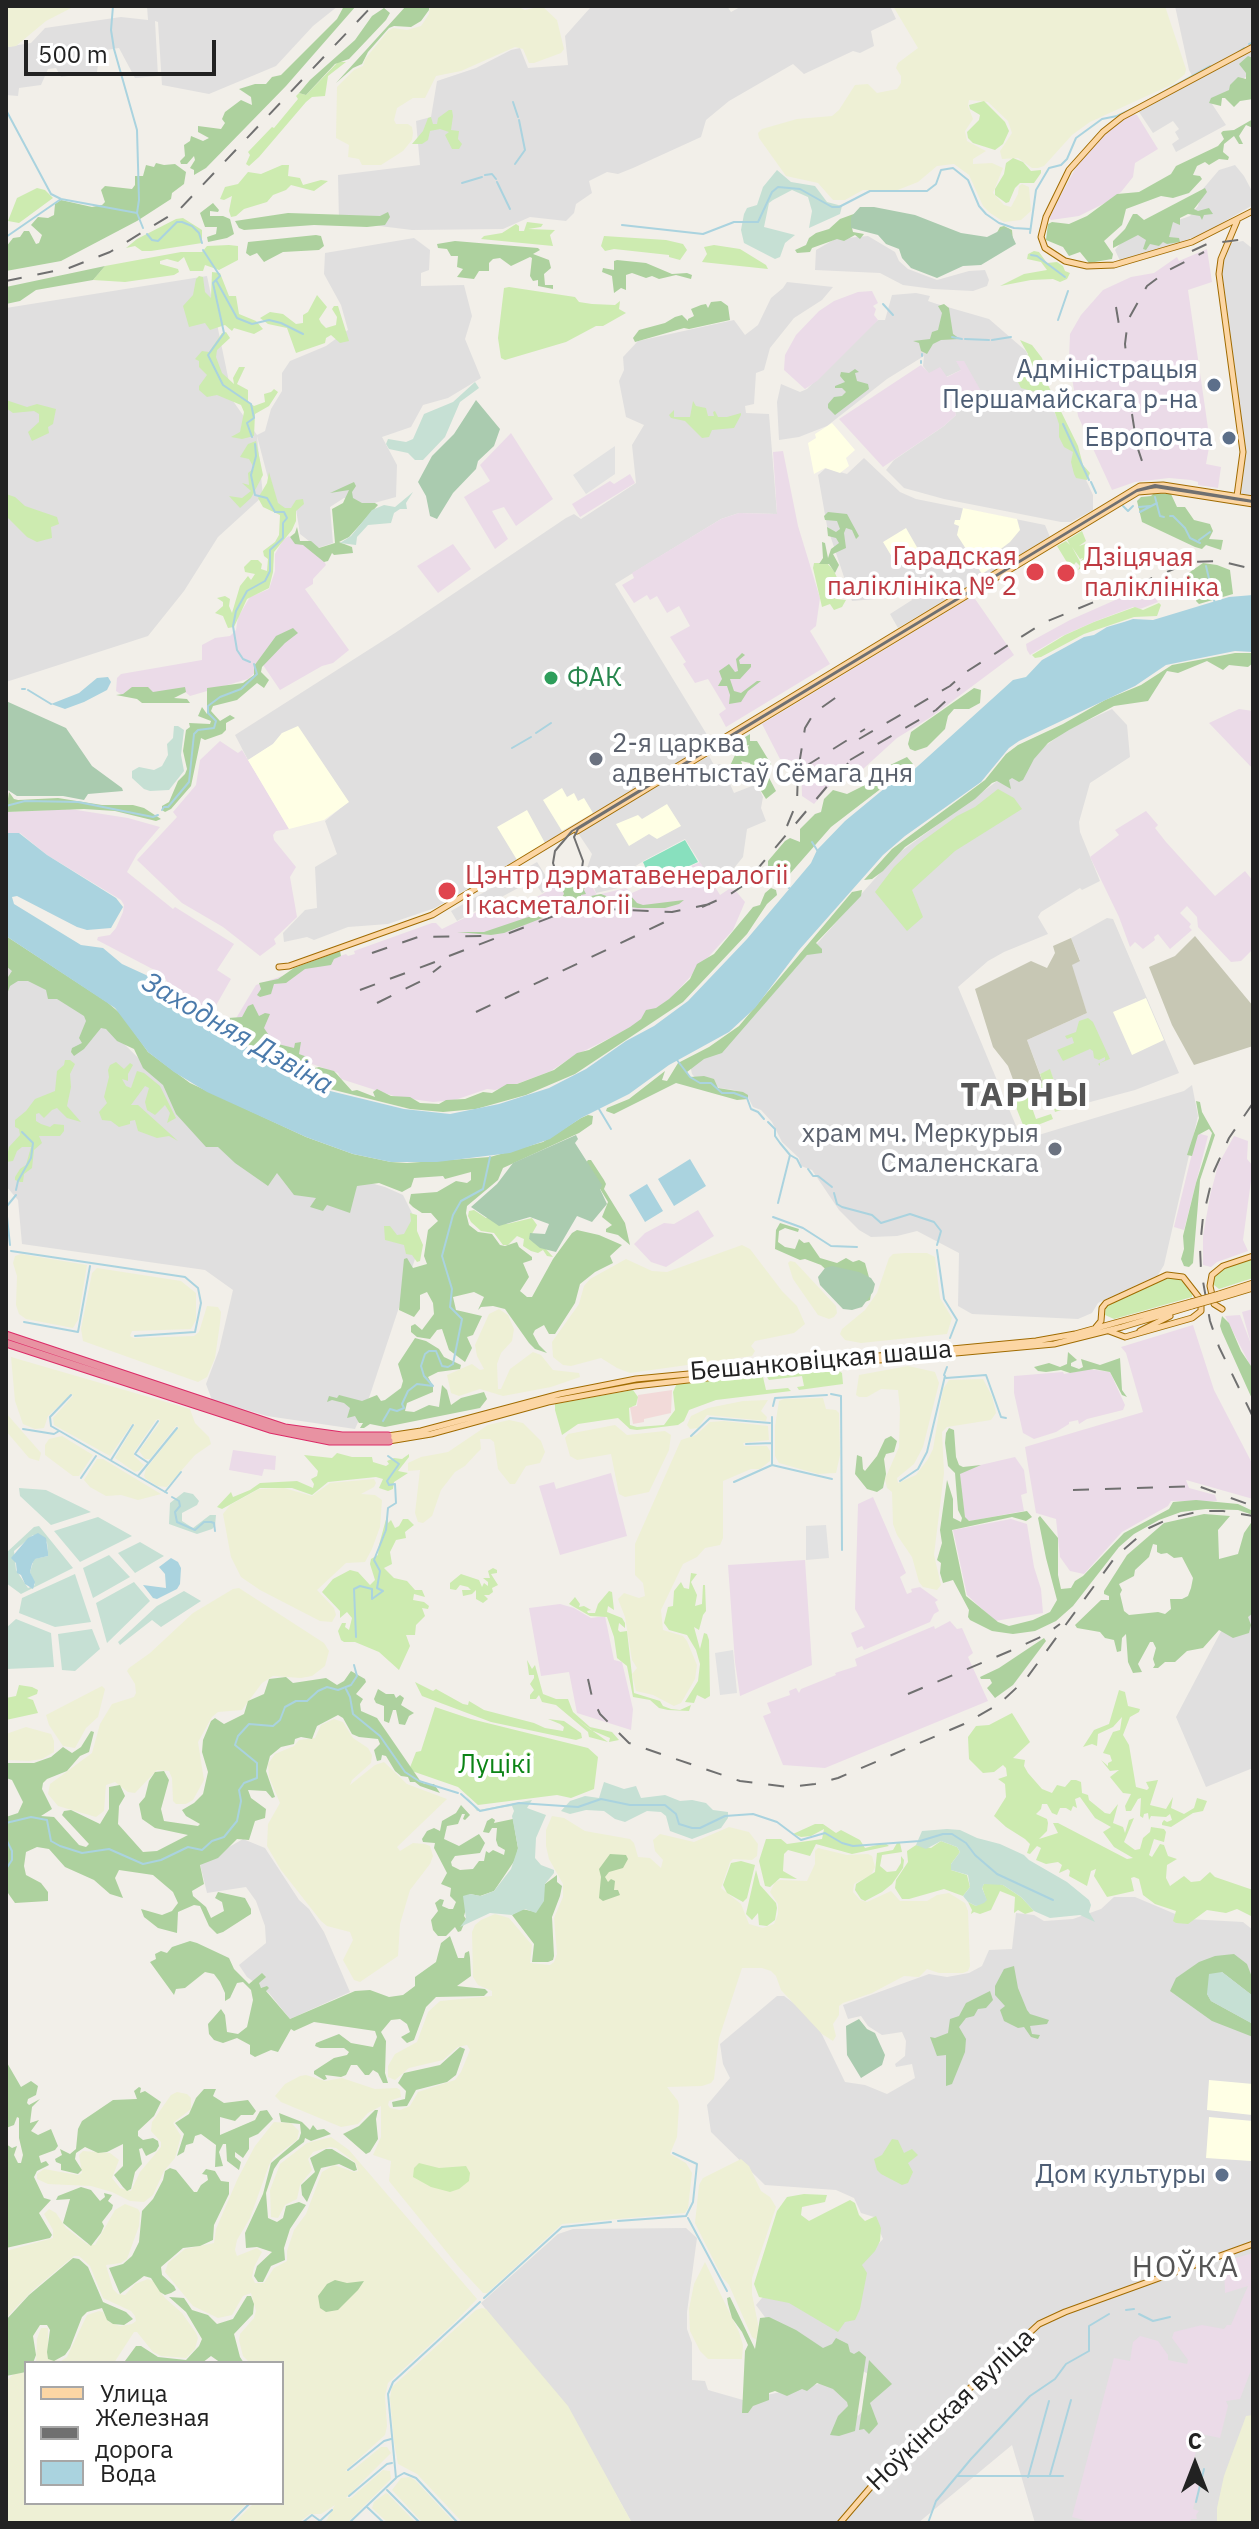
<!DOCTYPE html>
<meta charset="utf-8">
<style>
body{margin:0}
#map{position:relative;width:1259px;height:2529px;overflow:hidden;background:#f2efe9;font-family:"IBM Plex Sans",sans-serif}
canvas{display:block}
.frame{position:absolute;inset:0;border:8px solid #222;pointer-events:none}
.legend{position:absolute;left:24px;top:2361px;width:260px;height:144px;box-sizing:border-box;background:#fff;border:2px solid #a7a7a7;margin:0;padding:10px 14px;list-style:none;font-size:24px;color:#222}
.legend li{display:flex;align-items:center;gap:16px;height:40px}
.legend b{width:40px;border:2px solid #a7a7a7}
.north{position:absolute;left:1155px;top:2425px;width:80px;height:80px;-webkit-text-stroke:6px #fff;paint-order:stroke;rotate:0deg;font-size:22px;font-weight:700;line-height:32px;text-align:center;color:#222}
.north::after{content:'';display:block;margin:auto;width:28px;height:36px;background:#222;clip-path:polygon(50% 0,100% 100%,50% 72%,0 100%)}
.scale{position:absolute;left:24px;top:40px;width:192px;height:36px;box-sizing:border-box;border:4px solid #222;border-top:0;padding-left:10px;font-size:24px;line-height:28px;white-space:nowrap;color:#222;-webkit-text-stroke:6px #fff;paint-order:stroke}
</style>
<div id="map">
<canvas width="1259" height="2529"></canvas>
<div class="frame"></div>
<ul class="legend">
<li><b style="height:10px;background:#fcd6a4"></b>Улица</li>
<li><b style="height:10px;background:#707070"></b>Железная дорога</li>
<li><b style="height:22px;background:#aad3df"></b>Вода</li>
</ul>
<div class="north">С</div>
<div class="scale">500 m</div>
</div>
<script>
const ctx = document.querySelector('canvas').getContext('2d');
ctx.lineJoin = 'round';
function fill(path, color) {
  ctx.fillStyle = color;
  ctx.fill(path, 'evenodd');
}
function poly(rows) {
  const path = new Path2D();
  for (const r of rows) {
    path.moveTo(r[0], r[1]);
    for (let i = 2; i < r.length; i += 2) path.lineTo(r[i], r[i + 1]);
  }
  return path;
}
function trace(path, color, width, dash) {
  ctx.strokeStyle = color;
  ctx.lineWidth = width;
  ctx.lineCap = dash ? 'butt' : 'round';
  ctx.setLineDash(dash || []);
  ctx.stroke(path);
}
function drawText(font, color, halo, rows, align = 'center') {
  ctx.font = font + ' "IBM Plex Sans",sans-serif';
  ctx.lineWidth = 8;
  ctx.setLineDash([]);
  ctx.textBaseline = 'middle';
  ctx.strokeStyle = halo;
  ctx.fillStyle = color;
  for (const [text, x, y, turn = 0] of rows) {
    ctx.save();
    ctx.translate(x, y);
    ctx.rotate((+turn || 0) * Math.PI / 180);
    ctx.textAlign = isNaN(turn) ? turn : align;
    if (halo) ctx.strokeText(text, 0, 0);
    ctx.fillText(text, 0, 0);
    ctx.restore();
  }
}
fill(poly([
 [147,6,338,6,313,26,276,66,209,94,162,85,158,22,155,21,158,76,135,78,119,48,100,51,97,72,61,77,56,68,48,69,41,85,19,88,18,96,6,95,6,47,31,43,45,28,121,17,148,20],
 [590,6,727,6,731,12,742,6,890,6,896,19,871,31,874,46,860,53,853,51,804,74,793,64,729,101,706,120,701,137,633,168,618,174,607,172,589,181,592,193,576,204,574,213,566,221,530,217,503,229,412,230,339,221,338,175,420,165,416,121,431,117,437,81,476,68,511,50,520,48,528,68,568,65,565,36,590,8],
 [1175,6,1253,6,1253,71,1212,104,1226,125,1176,152,1172,144,1179,139,1175,132,1179,129,1173,121,1153,133,1139,112,1195,81,1189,70],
 [1235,165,1244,176,1253,193,1253,205,1203,234,1121,263,1115,250,1124,239,1190,216,1198,206,1202,190,1219,170],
 [868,236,895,252,899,261,908,269,937,280,969,271,985,270,989,280,987,286,973,291,933,289,903,285,880,273,815,270,816,250,835,239],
 [414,238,430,250,429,270,421,273,421,286,464,285,472,316,465,339,481,378,448,398,423,405,411,427,382,437,397,465,396,497,367,505,344,498,330,507,333,543,318,548,300,534,296,509,284,512,275,505,257,436,263,496,218,537,184,591,148,636,6,682,6,308,207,276,233,401,257,435,265,431,271,409,282,391,282,373,290,361,326,346,348,330,341,305,324,274,325,253],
 [1243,241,1253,249,1253,498,1241,493,1244,447,1221,286,1222,262,1230,243],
 [787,282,833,287,822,300,794,318,770,348,764,370,756,373,754,404,745,406,746,413,769,414,777,514,739,513,721,519,615,584,712,743,435,908,388,924,348,927,314,940,307,937,284,942,283,933,305,910,317,908,315,867,337,854,325,821,348,802,326,769,282,733,273,744,248,760,235,735,395,633,566,518,574,514,581,519,636,483,632,445,644,425,626,417,619,381,624,370,623,357,638,341,734,320,745,335,758,325,771,298,783,288],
 [916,293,930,296,928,301,937,304,989,319,1026,351,1093,495,1093,510,1071,522,1061,522,944,499,904,488,886,470,894,460,944,426,956,415,954,408,980,392,961,370,946,377,940,368,929,374,923,366,924,356,887,379,827,426,799,437,779,440,777,402,781,384,800,392,807,389,865,331,878,320,885,320,892,295],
 [864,458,900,492,916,499,1045,525,1050,537,898,628,890,614,912,600,902,584,875,599,852,601,827,526,818,475,826,468,847,474],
 [1112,709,1127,725,1130,757,1090,783,1079,822,1080,832,1100,881,1082,890,1080,888,1041,912,1038,917,1048,934,1004,952,988,961,958,987,1022,1140,1184,1091,1192,1085,1198,1116,1164,1265,1158,1275,1098,1303,1092,1313,1078,1319,972,1314,958,1306,959,1253,917,1231,897,1236,871,1237,859,1230,839,1210,812,1170,801,1166,799,1158,782,1142,772,1122,761,1110,753,1107,748,1097,734,1090,719,1088,711,1081,697,1080,692,1074,690,1065,742,1028,896,855,1067,730],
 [709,756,714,765,721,764,734,793,757,784,763,797,761,808,766,821,747,829,743,857,730,873,714,885,685,839,647,859,624,873,627,886,596,893,587,868,592,854,578,833],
 [537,862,551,884,549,888,542,893,533,880,457,921,451,911],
 [1107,918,1113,919,1179,1073,1135,1090,1064,1109,1050,1070,1040,1074,1027,1040,1087,1013,1071,965,1080,960,1071,938],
 [6,965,104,1024,223,1142,385,1187,403,1195,414,1217,415,1259,370,1395,355,1429,267,1416,212,1400,206,1384,219,1350,233,1290,205,1270,22,1244,18,1200,6,1186],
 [1253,1607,1253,1768,1206,1787,1176,1717,1227,1620],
 [243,1839,265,1848,299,1900,309,1909,324,1932,350,1992,290,2019,269,1993,247,1977,239,1965,266,1943,265,1926,256,1901,246,1887,207,1893,200,1864],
 [1114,1897,1135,1897,1187,1919,1243,1922,1253,1930,1253,2432,1221,2523,1035,2523,1012,2445,918,2523,632,2523,580,2432,481,2303,558,2234,573,2229,686,2228,697,2238,687,2312,687,2329,692,2343,692,2380,705,2381,708,2390,743,2400,837,2380,858,2416,887,2384,767,2320,756,2305,767,2292,859,2265,883,2239,874,2217,861,2213,854,2198,836,2190,765,2185,711,2132,707,2105,730,2078,723,2064,720,2044,777,1996,784,1996,814,2018,845,2082,865,2085,887,2094,915,2078,912,2064,896,2067,895,2064,905,2056,906,2041,902,2032,882,2035,868,2026,861,2016,848,2019,843,2005,929,1974,947,1977,969,1973,982,1966,989,1950,1012,1949,1016,1913,1034,1915,1044,1921,1073,1919,1101,1909]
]), '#e0dfdf');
fill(poly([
 [672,1390,671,1413,644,1419,644,1422,633,1424,630,1407,637,1406,638,1395]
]), '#f2dad9');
fill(poly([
 [1132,114,1137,115,1158,149,1135,163,1133,177,1121,192,1107,202,1079,216,1051,220,1049,218,1057,202,1081,158,1095,142],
 [1207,249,1212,282,1188,290,1210,442,1206,464,1221,467,1218,488,1198,485,1198,482,1191,480,1169,478,1135,482,1112,490,1078,416,1069,358,1070,334,1081,315,1103,290,1131,277,1154,273,1177,257,1179,261],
 [872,291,878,303,873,306,876,309,874,315,878,320,817,381,805,389,784,370,785,355,796,335,819,311,834,301,858,292],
 [956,361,964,361,981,391,954,408,956,415,944,426,883,467,839,419,921,365,929,373,940,367,947,377,961,370],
 [511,433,553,499,516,526,504,507,492,511,508,539,495,549,464,497,490,481,480,465],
 [783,451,798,526,820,598,816,626,810,631,830,664,726,727,719,714,726,709,708,679,695,683,683,664,686,662,670,637,690,626,679,606,667,613,657,596,650,600,647,595,634,603,622,585,634,578,632,573,721,519,739,513,777,514,773,452],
 [630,474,635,483,580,517,572,504,610,481,614,484],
 [289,536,296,543,304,543,324,561,326,565,313,579,313,584,305,589,349,650,333,663,322,666,280,690,263,665,248,679,190,696,183,690,122,695,116,691,117,678,121,674,202,660,202,645,215,638,230,636,236,630,238,617,250,597,269,589,275,571,275,554,283,540],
 [453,544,471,569,438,593,417,566],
 [1138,590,1154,596,1158,602,1140,609,1133,607,1096,621,1062,636,1030,655,1027,650,1026,644,1070,620],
 [973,596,1014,655,931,717,897,738,851,780,848,776,840,781,837,777,814,804,802,796,801,762,780,759,762,724],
 [1239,709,1253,711,1253,769,1209,723],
 [220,741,238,753,242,750,289,829,276,831,273,835,274,840,296,867,290,877,297,917,274,939,276,944,260,956,223,927,182,903,137,860,177,817,173,812,196,785,200,760],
 [70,809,128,818,160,827,137,854,127,872,173,909,175,907,234,944,217,970,231,979,206,1023,178,998,162,974,97,940,98,937,110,935,116,928,123,912,124,905,121,900,47,855,20,833,6,833,7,812],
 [1146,811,1158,825,1155,828,1166,842,1215,896,1245,871,1253,881,1253,949,1241,961,1231,962,1198,927,1197,917,1187,906,1180,913,1191,924,1189,927,1192,930,1170,949,1158,934,1154,937,1155,940,1143,949,1135,942,1130,947,1119,917,1090,857,1119,835,1115,830],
 [700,862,720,895,729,889,735,890,745,902,733,930,670,999,632,1027,572,1057,551,1071,514,1085,495,1090,487,1089,455,1100,433,1102,397,1097,341,1079,338,1073,309,1063,235,1020,256,985,346,954,348,956,355,954,354,951,432,923,436,923,442,929,499,901,520,907,561,883,567,885,587,878,597,895,626,888,632,893],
 [1197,1133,1208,1136,1184,1230,1174,1227],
 [1234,1136,1248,1141,1247,1159,1253,1166,1243,1240,1248,1251,1217,1262,1211,1267,1203,1265,1203,1236,1210,1196,1218,1165],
 [698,1210,714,1236,666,1267,651,1262,634,1244,645,1233,664,1223,674,1224],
 [1253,1309,1253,1367,1251,1367,1225,1316,1240,1315,1251,1344,1242,1312],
 [1193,1325,1214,1390,1253,1465,1253,1499,1186,1480,1189,1488,1215,1495,1217,1501,1171,1501,1168,1506,1122,1532,1084,1574,1070,1571,1060,1557,1056,1519,1036,1513,1025,1447,1143,1412,1126,1353,1121,1347],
 [1089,1369,1110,1372,1125,1405,1123,1410,1087,1419,1079,1424,1078,1420,1069,1422,1069,1424,1056,1432,1034,1439,1023,1433,1014,1393,1014,1376,1063,1372,1064,1374],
 [233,1450,276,1456,275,1470,264,1469,262,1476,229,1470],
 [1015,1457,1024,1470,1027,1493,1021,1495,1024,1511,970,1521,965,1519,959,1470],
 [611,1473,627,1536,560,1555,539,1486,554,1482,556,1489],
 [873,1497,906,1573,900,1577,907,1594,912,1592,911,1589,920,1587,938,1600,935,1602,939,1611,934,1614,930,1622,864,1650,862,1646,857,1648,851,1633,865,1627,855,1609,858,1504],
 [1011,1519,1027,1524,1034,1567,1041,1589,1043,1613,995,1621,967,1595,953,1530],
 [805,1560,812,1665,740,1696,735,1662,728,1565],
 [560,1604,574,1608,591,1618,605,1616,614,1660,622,1662,633,1709,631,1730,577,1713,569,1672,541,1676,529,1608],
 [950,1621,957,1629,962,1628,973,1653,968,1657,988,1701,825,1768,783,1765,763,1716,771,1713,767,1703,790,1695,789,1691,796,1688,799,1693,801,1689,836,1675,835,1673,857,1666,855,1659,934,1626,935,1629],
 [1253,2253,1251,2370,1240,2399,1226,2401,1228,2406,1220,2438,1201,2434,1191,2469,1202,2473,1193,2509,1199,2511,1196,2515,1197,2519,1191,2519,1190,2523,1095,2523,1072,2517,1114,2358,1130,2361,1133,2342,1140,2336,1158,2341,1168,2355,1168,2360,1187,2364,1188,2360,1172,2338,1174,2332,1202,2325,1224,2329,1227,2325,1231,2325,1248,2286,1225,2293,1224,2262,1233,2262,1232,2259]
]), '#ebdbe8');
fill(poly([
 [832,423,855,450,846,458,849,466,840,473,825,468,814,474,808,443,816,438,815,434],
 [963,508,1017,519,1020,530,1010,542,989,558,994,566,982,574,957,535,959,526,954,524,955,520,960,520],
 [906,528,918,549,895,562,883,542],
 [298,726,349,802,324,820,289,829,248,760,273,744,282,733],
 [562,788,567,797,574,793,578,801,584,798,593,813,562,831,543,800],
 [667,804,681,826,657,839,649,834,629,846,616,824,638,815,642,819],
 [527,810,545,843,517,860,497,827],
 [1146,998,1164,1040,1132,1055,1113,1012],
 [1209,2080,1253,2084,1252,2115,1207,2110],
 [1209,2117,1253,2121,1251,2161,1206,2158]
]), '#ffffe5');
fill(poly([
 [1195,936,1253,1006,1253,1046,1194,1065,1172,1025,1149,967,1175,956],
 [1071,938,1080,961,1072,965,1087,1013,1027,1040,1043,1083,1018,1093,1008,1066,993,1047,975,989,1031,961,1047,968,1055,953,1053,946]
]), '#c7c7b4');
fill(poly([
 [6,6,75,6,46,21,16,46,10,47,6,46],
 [430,6,516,6,525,10,542,6,557,20,564,49,561,53,534,63,529,63,523,49,515,47,461,71,436,76,425,98,413,98,397,108,394,120,396,124,408,124,412,127,413,133,412,140,403,151,381,165,362,165,359,159,348,157,349,145,336,138,337,87,354,70,363,66,365,59,388,31,393,28,407,30,421,26,429,14],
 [893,6,1165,6,1186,69,1185,74,1173,84,1090,122,1072,135,1044,166,1038,168,1032,168,1018,158,1002,159,1000,151,1012,133,1008,121,988,102,969,100,968,106,973,119,965,131,967,141,986,151,973,159,973,164,992,163,1003,168,993,193,1004,205,1011,207,1018,194,1019,186,1022,184,1029,187,1031,211,1021,220,1004,222,990,213,983,206,969,175,954,164,937,166,918,182,895,191,863,190,845,200,833,200,818,183,786,176,759,138,758,133,762,129,797,119,832,116,839,110,855,85,868,84,877,93,897,89,901,83,901,76,896,68,898,63,918,48],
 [742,1245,750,1249,782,1291,797,1306,805,1324,794,1333,755,1341,751,1346,755,1351,752,1356,630,1373,617,1368,601,1358,571,1366,563,1365,553,1357,552,1342,579,1304,584,1286,590,1279,626,1259,652,1271,667,1272],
 [905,1253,927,1253,935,1257,940,1298,952,1318,947,1334,861,1343,845,1340,840,1334,842,1329,865,1310,877,1293,889,1258,893,1254],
 [21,1254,87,1265,78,1320,73,1328,26,1319,19,1314,16,1305,17,1276,13,1263,15,1256],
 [790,1261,795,1262,836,1306,837,1313,834,1317,829,1319,818,1315,793,1279,788,1263],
 [97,1268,181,1281,196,1293,196,1320,191,1329,132,1331,130,1336,134,1338,194,1336,199,1332,207,1306,218,1307,221,1312,220,1323,215,1358,207,1377,198,1382,83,1341,81,1329,92,1273],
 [499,1309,508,1315,514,1329,512,1341,501,1353,497,1364,498,1389,501,1389,510,1369,533,1352,541,1355,553,1370,579,1373,580,1377,551,1387,503,1396,480,1389,459,1396,451,1393,447,1375,472,1364,480,1370,484,1369,477,1356,475,1345,489,1314],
 [11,1357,190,1409,195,1423,209,1437,211,1444,195,1455,167,1487,157,1486,146,1479,144,1476,146,1469,179,1427,176,1426,150,1459,145,1459,139,1451,160,1422,159,1419,156,1420,134,1452,134,1456,144,1465,139,1471,135,1472,115,1458,135,1424,132,1424,110,1456,54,1425,53,1418,73,1396,71,1394,48,1416,44,1428,35,1429,23,1424,15,1401],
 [908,1366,935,1372,939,1383,923,1447,914,1464,897,1478,898,1483,916,1475,928,1459,933,1449,943,1389,949,1380,983,1379,992,1396,996,1413,991,1420,947,1427,942,1432,944,1473,934,1555,941,1585,937,1590,923,1587,919,1582,912,1557,897,1535,893,1524,892,1492,887,1488,885,1479,899,1447,900,1408,898,1390,881,1389,867,1397,859,1397,856,1395,859,1375],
 [823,1398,826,1409,836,1410,839,1413,840,1455,836,1473,818,1474,779,1463,775,1456,775,1426,779,1401,784,1399],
 [768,1400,761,1411,767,1417,766,1421,707,1415,698,1428,690,1429,687,1425,691,1416,708,1408,743,1401],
 [6,1413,41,1453,39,1461,29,1458,6,1431],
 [509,1420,523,1423,541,1441,545,1452,540,1463,526,1466,515,1484,510,1484,498,1469,494,1442,490,1439,480,1439,481,1449,477,1453,465,1466,455,1472,441,1490,432,1516,423,1523,418,1522,415,1513,420,1470,408,1471,408,1463,421,1457,448,1452,488,1425],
 [724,1421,768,1426,769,1440,743,1443,744,1446,767,1446,770,1451,770,1461,760,1469,751,1469,723,1481,723,1538,720,1545,705,1548,697,1557,683,1564,661,1610,663,1630,683,1636,687,1641,697,1665,695,1679,681,1703,674,1706,653,1695,636,1691,632,1674,637,1668,632,1660,625,1617,618,1599,624,1593,639,1598,645,1596,643,1583,635,1575,635,1544,681,1440,696,1435,710,1422],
 [615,1425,627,1435,665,1431,671,1435,669,1450,649,1492,625,1497,619,1494,611,1454,577,1460,570,1456,565,1438,568,1434],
 [62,1436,93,1455,79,1476,73,1476,45,1455,45,1445,49,1439],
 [97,1459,103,1459,161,1494,138,1500,121,1495,106,1496,90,1487,84,1480],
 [374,1479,376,1483,374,1487,361,1494,375,1495,382,1500,380,1527,372,1549,365,1562,346,1563,317,1590,334,1608,336,1615,332,1622,320,1621,260,1590,241,1577,231,1557,223,1514,230,1505,259,1489,284,1488,312,1496,330,1483],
 [239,1588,324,1643,329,1651,325,1666,312,1676,301,1678,273,1676,262,1683,242,1710,218,1712,212,1717,198,1742,204,1780,193,1800,186,1804,176,1804,173,1801,172,1778,169,1771,157,1770,135,1793,128,1792,115,1782,106,1785,104,1811,96,1817,58,1806,48,1794,50,1784,92,1753,100,1724,112,1704,134,1697,136,1693,135,1684,127,1671,129,1668,150,1653,193,1613,233,1589],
 [102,1686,105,1689,98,1717,86,1728,75,1748,63,1746,49,1725,46,1715],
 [334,1719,343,1722,353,1738,368,1748,372,1755,371,1763,352,1780,350,1785,375,1765,384,1762,407,1784,447,1799,397,1847,400,1851,413,1843,425,1844,430,1846,433,1856,430,1864,410,1890,400,1924,398,1956,360,1982,354,1980,343,1960,353,1940,350,1932,327,1926,321,1921,281,1870,267,1846,268,1824,280,1803,269,1777,268,1764,275,1754,294,1746,299,1740,315,1738,321,1725],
 [26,1727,51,1734,54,1741,54,1752,42,1759,29,1761,6,1760,6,1734],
 [552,1816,564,1818,585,1831,630,1839,634,1843,638,1857,650,1858,661,1868,663,1860,655,1851,653,1840,660,1834,694,1842,729,1827,749,1832,758,1844,757,1856,752,1860,733,1859,730,1862,721,1888,741,1904,749,1924,763,1928,774,1924,778,1914,778,1904,770,1892,775,1882,780,1880,807,1881,815,1864,815,1851,818,1848,847,1855,868,1854,872,1856,875,1867,871,1875,854,1884,853,1892,860,1900,867,1902,891,1891,900,1901,927,1901,937,1895,949,1893,965,1903,968,1911,970,1966,968,1971,963,1973,939,1973,927,1969,919,1977,904,1976,872,1993,843,2003,839,2006,839,2015,833,2024,836,2036,833,2041,822,2034,781,1990,776,1976,771,1971,762,1968,742,1968,719,2038,714,2079,711,2083,702,2086,667,2087,678,2101,679,2106,677,2137,670,2154,686,2163,692,2173,688,2208,685,2213,562,2224,487,2293,483,2293,458,2266,389,2181,391,2161,373,2155,381,2137,381,2106,368,2113,358,2124,341,2127,281,2102,275,2096,285,2084,300,2076,306,2075,325,2081,342,2078,375,2089,397,2088,400,2090,401,2097,389,2101,388,2105,390,2108,400,2110,410,2106,418,2092,455,2080,461,2072,470,2050,467,2045,458,2047,443,2060,409,2068,395,2080,388,2077,388,2066,395,2054,417,2042,428,2012,440,2001,492,1996,492,1991,478,1985,473,1977,472,1932,475,1925,481,1920,495,1914,509,1918,532,1945,530,1963,550,1965,554,1962,557,1954,554,1918,563,1897,563,1884,549,1859,546,1846,546,1830],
 [177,2092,187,2094,191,2098,191,2109,173,2123,181,2136,175,2158,164,2171,153,2195,144,2202,130,2201,112,2192,91,2186,48,2184,37,2179,37,2174,44,2169,78,2175,82,2173,79,2155,83,2151,110,2153,119,2160,112,2178,120,2188,131,2191,140,2172,161,2147,161,2142,151,2131,152,2122,171,2095],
 [274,2122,291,2123,299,2131,297,2140,273,2158,269,2165,250,2218,237,2240,235,2250,237,2256,257,2248,262,2252,254,2267,252,2277,255,2283,264,2283,274,2268,287,2261,287,2251,294,2230,306,2214,322,2172,334,2165,354,2172,358,2171,356,2163,336,2148,330,2147,313,2152,308,2159,312,2170,300,2185,297,2199,285,2205,278,2218,271,2217,270,2190,280,2164,307,2143,331,2137,349,2150,477,2299,455,2322,388,2383,385,2396,387,2426,385,2435,345,2471,353,2470,381,2447,387,2447,391,2453,346,2498,351,2498,383,2470,390,2471,391,2479,347,2523,325,2523,335,2505,321,2514,310,2514,298,2523,234,2523,254,2503,282,2503,282,2363,250,2363,243,2356,239,2340,240,2334,254,2318,256,2311,251,2293,243,2296,232,2315,218,2318,193,2306,165,2272,168,2263,185,2249,214,2243,216,2229,238,2178,255,2146],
 [741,2159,749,2166,761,2191,770,2197,776,2207,752,2278,752,2294,759,2329,757,2340,752,2337,729,2285,722,2277,695,2223,699,2185,703,2178],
 [125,2204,138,2209,140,2213,139,2226,127,2259,121,2263,106,2265,113,2289,118,2294,125,2295,135,2284,148,2279,153,2281,165,2298,182,2313,196,2333,198,2338,195,2349,186,2358,161,2356,153,2352,137,2332,134,2332,114,2363,36,2363,37,2339,41,2328,48,2328,48,2359,61,2361,67,2357,87,2315,99,2311,103,2312,109,2322,120,2326,132,2324,136,2321,135,2316,131,2311,103,2298,90,2266,79,2256,74,2256,32,2291,6,2318,6,2251,53,2238,53,2230,44,2214,49,2209,56,2213,66,2228,87,2244,95,2245,115,2210],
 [705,2262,739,2332,743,2345,742,2359,708,2359,700,2351,690,2331,689,2309,694,2284],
 [482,2308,486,2309,568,2406,632,2523,463,2523,417,2474,398,2464,394,2442,390,2398,392,2387,476,2310],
 [15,2373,26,2373,26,2503,247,2503,227,2523,6,2523,6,2388,7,2380],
 [1253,2415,1253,2523,1217,2523,1217,2508,1224,2476,1246,2416],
 [410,2477,415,2480,455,2523,423,2523,392,2490,401,2478],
 [386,2493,388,2494,416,2523,388,2523,372,2508,374,2502]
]), '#eef0d5');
fill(poly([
 [338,62,346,62,328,76,325,96,312,97,306,102,259,157,249,166,246,164,250,155,248,152,272,127,274,128,298,99,296,96,299,93,306,95],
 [984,101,1005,122,1009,131,1003,144,995,150,973,143,968,138,967,132,979,120,980,115,970,109,969,105],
 [449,110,452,110,453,116,451,130,459,131,458,139,462,144,459,149,452,149,445,135,449,132,440,129,430,131,428,140,422,144,412,144,423,131,428,118,431,117,433,124,437,124,438,118],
 [1013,158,1023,162,1031,171,1041,170,1041,173,1034,183,1020,183,1015,188,1009,202,1006,203,995,195,995,189,1004,174,1006,163],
 [282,165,289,165,288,176,300,178,303,185,321,180,328,181,314,191,291,185,286,190,273,195,267,202,244,209,236,216,231,217,229,211,232,196,224,200,220,199,225,187,238,184,248,172,261,174],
 [37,188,45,190,53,198,19,223,8,221,17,198],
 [183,218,202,230,202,243,151,251,142,251,135,246,126,248,137,239,176,219],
 [527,222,543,224,541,227,528,229,555,230,550,235,553,246,481,239,484,236,502,233,516,224,519,226,519,231,524,231],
 [604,236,666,240,683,244,687,250,680,260,669,257,669,255,614,249,605,251,601,246],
 [229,245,238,246,238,260,219,270,205,265,203,271,190,271,184,257,178,262,167,259,160,261,160,264,178,269,179,272,174,275,125,282,93,280,105,266,181,252,202,252,207,246],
 [714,245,740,249,766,265,768,269,702,262,707,254,704,247],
 [1034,251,1039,252,1047,263,1057,262,1063,266,1065,271,1070,273,1067,279,1060,282,1053,279,1031,280,1000,286,1024,274,1047,270,1041,262,1027,259,1028,254],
 [212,272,220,273,229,296,236,296,239,314,256,321,263,329,254,334,234,328,232,331,225,325,210,330,205,323,189,327,183,306,193,295,196,279,199,276,203,277,205,292,211,298],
 [509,287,575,297,579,302,592,304,615,305,620,301,619,309,626,313,603,326,596,326,566,342,505,360,501,358,498,338,504,288],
 [317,295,327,307,319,319,321,323,326,328,336,325,337,317,332,309,334,306,338,306,349,341,340,343,331,335,326,338,325,343,296,353,287,328,268,324,260,318,270,312,283,314,296,324,303,323,303,315,308,312],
 [226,332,230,338,217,350,216,357,222,373,234,384,233,378,239,367,245,367,237,384,248,390,248,402,254,406,265,402,264,394,271,392,274,389,278,392,269,406,255,414,254,436,242,439,231,437,240,432,244,412,241,405,217,395,207,397,199,390,199,386,207,375,199,367,199,361,195,359,202,351,209,352,222,333],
 [1020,340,1032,345,1042,358,1044,364,1042,368,1047,383,1078,446,1083,465,1090,473,1087,480,1076,478,1074,474,1071,462,1073,452,1064,447,1059,437,1059,424,1054,410,1039,393,1021,388,1018,382,1028,354],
 [6,400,27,407,37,404,56,409,53,424,48,427,49,433,32,441,28,432,39,422,39,414,34,411,13,413,6,408],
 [693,401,696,406,706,408,708,416,714,416,713,412,715,411,718,417,727,417,741,413,741,415,734,428,712,430,709,437,702,438,685,421,671,418,669,415,674,410,674,417,690,417],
 [256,441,263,475,251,498,240,508,229,496,242,498,251,491,242,483,249,485,248,473,254,468,249,459,240,457,248,444],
 [269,472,278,503,285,508,291,508,296,500,303,499,304,504,296,511,296,521,292,530,274,552,273,572,269,588,247,599,234,627,228,628,223,616,215,613,223,606,223,602,217,598,225,596,230,599,229,606,232,613,240,586,248,576,251,580,255,574,245,572,244,567,251,560,258,560,262,564,261,569,267,571,268,559,264,556,263,551,275,542,279,535,280,515,263,507,258,498,267,483],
 [6,494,15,497,25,506,57,517,59,524,51,527,52,538,37,542,27,537,6,516],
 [1082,531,1086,541,1079,546,1088,543,1094,553,1095,563,1090,565,1092,553,1086,552,1089,565,1084,566,1081,561,1083,558,1080,559,1072,547,1083,567,1078,570,1080,566,1076,562,1071,569,1057,546,1066,541,1070,545,1067,540],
 [814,563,827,563,834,571,843,591,837,599,846,600,842,607,834,610,830,604,822,607,813,568],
 [1159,603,1161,605,1157,616,1134,617,1084,634,1041,657,1035,658,1032,655,1065,635,1094,622,1135,607,1143,610],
 [998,789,1014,798,1022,809,955,851,912,890,923,917,907,931,875,892,894,867,917,845,957,816,975,807],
 [1088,1018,1093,1022,1110,1059,1100,1063,1100,1066,1098,1064,1105,1060,1105,1057,1099,1060,1094,1058,1093,1051,1090,1049,1063,1061,1057,1050,1074,1043,1072,1037,1067,1039,1065,1036,1076,1032,1079,1021],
 [65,1060,70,1060,75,1064,70,1074,71,1087,67,1106,81,1122,67,1118,57,1108,52,1110,44,1118,39,1113,36,1114,36,1121,41,1124,50,1127,54,1124,64,1125,64,1131,60,1136,39,1136,42,1143,34,1150,32,1168,24,1174,23,1182,20,1182,15,1180,15,1177,20,1169,26,1165,31,1147,22,1147,17,1151,13,1161,6,1162,9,1147,20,1135,19,1129,15,1127,15,1120,26,1111,35,1099,55,1091,57,1071,64,1065],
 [116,1062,124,1069,130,1063,133,1065,128,1074,128,1081,122,1079,126,1086,131,1088,137,1071,144,1073,160,1086,176,1118,167,1123,170,1113,165,1105,155,1115,147,1110,145,1102,149,1088,145,1086,131,1105,138,1105,178,1141,169,1136,157,1138,138,1131,135,1120,130,1121,130,1124,119,1127,111,1121,102,1120,99,1112,107,1103,104,1097,109,1077,108,1070,110,1065],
 [1050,1069,1064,1109,1055,1112,1049,1091,1041,1094,1041,1101,1036,1096,1029,1099,1036,1119,1051,1114,1053,1119,1025,1130,1012,1097,1043,1083,1040,1074],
 [474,1210,486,1218,491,1216,507,1224,532,1218,537,1225,529,1239,546,1249,553,1257,547,1256,543,1250,538,1253,531,1251,523,1246,524,1239,517,1236,508,1245,503,1245,494,1233,481,1231,471,1222,468,1216,469,1211],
 [410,1213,417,1215,417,1231,423,1245,420,1261,417,1262,412,1255,406,1254,404,1245,385,1240,384,1226,390,1226,397,1235,404,1234,411,1221],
 [1253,1258,1253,1278,1219,1289,1214,1285,1212,1290,1214,1275,1228,1266],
 [1171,1276,1183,1279,1192,1292,1192,1297,1114,1319,1105,1315,1106,1305],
 [834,1368,842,1373,843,1384,799,1390,797,1387,804,1386,802,1376,769,1380,766,1376],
 [758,1374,763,1377,766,1390,788,1388,791,1391,716,1400,689,1410,684,1421,678,1425,637,1430,630,1429,618,1418,578,1424,562,1435,555,1410,555,1404,633,1390,638,1397,636,1405,629,1408,630,1425,637,1427,664,1425,675,1410,673,1392,677,1383],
 [337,1453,352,1457,372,1457,373,1462,386,1466,389,1464,387,1461,394,1458,402,1459,409,1454,409,1457,398,1471,408,1473,394,1482,393,1489,388,1491,379,1488,383,1479,376,1477,328,1482,312,1495,292,1488,260,1488,222,1509,217,1507,231,1492,233,1497,250,1490,260,1483,297,1481,313,1488,314,1484,311,1479,317,1476,318,1471,304,1455,332,1458],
 [388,1512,388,1523,391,1520,395,1528,399,1526,403,1519,408,1519,414,1525,405,1532,406,1538,396,1540,390,1552,392,1564,384,1568,394,1578,407,1581,415,1590,422,1590,425,1597,414,1594,413,1600,424,1602,429,1606,428,1609,422,1608,425,1616,416,1625,415,1635,406,1635,410,1646,399,1670,379,1652,355,1642,344,1642,341,1640,338,1631,342,1623,346,1623,345,1627,349,1630,352,1618,347,1612,340,1618,340,1611,322,1592,333,1579,350,1570,358,1572,370,1585,375,1580,370,1564,371,1559,378,1555,379,1545],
 [493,1568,497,1570,497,1573,491,1574,498,1585,492,1588,493,1592,489,1595,484,1595,488,1599,483,1603,476,1599,476,1590,472,1594,463,1596,462,1590,471,1590,468,1587,460,1585,456,1590,450,1589,450,1583,461,1574,479,1580,482,1587,484,1583,488,1586,488,1582,483,1578,490,1578,488,1571],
 [691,1573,697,1574,691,1582,697,1595,695,1606,702,1604,703,1585,705,1585,706,1611,703,1615,699,1630,694,1627,700,1649,704,1633,707,1634,709,1640,710,1696,705,1699,697,1695,694,1703,685,1702,698,1681,700,1664,696,1650,687,1635,669,1630,664,1623,668,1607,673,1606,674,1591,681,1582,684,1588,689,1589],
 [609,1591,612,1592,614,1610,608,1606,607,1612,622,1618,625,1623,625,1628,619,1623,618,1630,620,1632,627,1631,634,1693,660,1701,663,1706,671,1709,680,1710,691,1705,689,1711,668,1710,659,1708,650,1700,633,1697,627,1666,617,1658,614,1637,607,1617,590,1616,569,1604,575,1597,580,1604,579,1607,584,1606,591,1610,587,1611,588,1613,595,1613,598,1604],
 [527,1660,532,1669,535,1665,543,1694,556,1699,568,1699,573,1712,590,1727,612,1732,619,1740,609,1742,610,1738,591,1730,575,1718,608,1742,589,1737,588,1732,556,1705,542,1702,539,1695,536,1699,530,1699,530,1695,534,1690,530,1684,534,1678,534,1675,529,1675],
 [415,1682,433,1691,436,1689,463,1704,468,1705,469,1701,484,1710,534,1723,545,1728,563,1731,564,1727,560,1724,548,1719,564,1721,581,1733,582,1738,576,1740,491,1722,422,1696],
 [19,1685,32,1687,38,1690,37,1694,27,1698,33,1700,38,1713,6,1720,6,1698,16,1696],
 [1119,1690,1125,1692,1128,1706,1140,1709,1139,1712,1130,1717,1123,1735,1129,1745,1136,1787,1147,1790,1149,1788,1146,1782,1158,1780,1150,1805,1166,1809,1173,1797,1171,1808,1184,1814,1194,1808,1197,1798,1207,1801,1203,1811,1193,1813,1171,1827,1162,1825,1162,1823,1164,1820,1167,1822,1172,1820,1170,1814,1166,1817,1151,1816,1149,1820,1148,1813,1144,1814,1143,1818,1140,1816,1141,1798,1138,1799,1131,1811,1126,1811,1125,1806,1131,1794,1123,1793,1110,1777,1119,1770,1110,1771,1101,1760,1108,1766,1108,1763,1112,1761,1110,1755,1103,1753,1113,1732,1120,1730,1122,1717,1113,1727,1098,1734,1097,1746,1092,1744,1083,1747,1094,1730,1109,1724],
 [435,1707,471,1719,588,1748,598,1757,594,1789,571,1798,557,1795,478,1805,458,1787,409,1770,416,1752,421,1751],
 [1012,1713,1030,1742,1013,1758,1025,1760,1024,1766,1028,1773,1042,1789,1052,1793,1057,1785,1065,1787,1071,1780,1076,1780,1081,1782,1082,1793,1088,1795,1089,1800,1105,1813,1110,1814,1118,1804,1113,1823,1123,1827,1125,1833,1129,1820,1134,1818,1124,1842,1135,1850,1140,1849,1143,1838,1150,1832,1151,1827,1164,1829,1166,1832,1164,1842,1154,1839,1149,1855,1152,1857,1160,1844,1164,1845,1168,1856,1177,1859,1167,1865,1166,1878,1170,1886,1184,1876,1191,1882,1200,1881,1210,1872,1215,1877,1253,1890,1253,1917,1237,1909,1226,1913,1207,1910,1188,1924,1176,1923,1173,1921,1176,1911,1155,1904,1143,1895,1139,1879,1134,1877,1131,1878,1134,1891,1107,1897,1094,1876,1096,1869,1091,1871,1087,1886,1069,1876,1070,1871,1068,1869,1059,1873,1062,1865,1058,1862,1046,1864,1036,1860,1041,1848,1037,1846,1030,1854,1027,1853,1030,1844,1025,1839,1006,1827,994,1816,1006,1797,1005,1784,998,1779,1007,1776,1006,1768,1003,1765,994,1772,983,1773,969,1759,968,1737,976,1726,989,1725],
 [1080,1797,1095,1818,1111,1827,1103,1832,1114,1847,1133,1858,1127,1859,1058,1823,1053,1823,1058,1833,1039,1839,1047,1831,1048,1823,1047,1819,1036,1814,1041,1809,1042,1804,1047,1804,1052,1813,1057,1815,1060,1808,1066,1808,1071,1811,1073,1806,1077,1808,1075,1799],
 [815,1824,823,1824,836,1833,841,1830,860,1840,865,1848,885,1843,889,1846,852,1854,816,1844,810,1856,788,1850,784,1854,783,1871,797,1879,780,1878,770,1887,765,1886,759,1861,766,1839,781,1839,787,1844,822,1839,824,1829,811,1836,801,1837,793,1834],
 [941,1841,957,1847,960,1852,951,1864,951,1870,967,1875,970,1887,963,1896,944,1889,909,1899,902,1899,895,1888,896,1880,908,1862,907,1851,916,1845,931,1848],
 [897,1843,900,1843,902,1852,882,1855,880,1866,887,1872,896,1871,901,1863,901,1856,904,1860,903,1868,892,1884,882,1892,865,1901,861,1899,855,1890,856,1884,875,1872,877,1853,893,1850],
 [741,1861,755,1865,747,1898,743,1902,727,1893,723,1885,731,1863],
 [756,1870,760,1885,776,1903,777,1908,775,1920,767,1926,759,1925,758,1913,752,1920,746,1914],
 [996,1883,1003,1885,1021,1897,1034,1911,1025,1914,1018,1910,1014,1913,1015,1897,1000,1891,991,1910,980,1914,974,1912,971,1914,972,1910,968,1902,976,1906,986,1899,982,1887,984,1884],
 [892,2139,898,2140,904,2153,912,2149,918,2155,908,2163,913,2172,908,2183,902,2185,881,2174,877,2170,874,2159,882,2155],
 [419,2163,439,2168,466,2166,470,2173,469,2181,459,2189,450,2192,431,2187,413,2177,414,2168],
 [804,2194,827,2195,825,2202,802,2207,801,2215,809,2221,850,2200,855,2203,859,2215,865,2221,876,2216,881,2228,880,2241,875,2251,862,2265,867,2273,860,2309,855,2320,845,2322,838,2332,789,2303,759,2297,754,2284,777,2211,787,2197]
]), '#cdebb0');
fill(poly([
 [344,6,356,6,286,86,206,168,194,175,194,170,190,168,195,160,194,156,187,164,181,164,180,161,185,156,184,145,190,141,191,136,203,141,209,138,198,132,198,126,221,129,225,123,222,119,225,112,241,100,252,105,251,97,239,89,255,84,266,84,272,77,281,75,337,19],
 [406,6,429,6,429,10,421,21,411,27,394,26,389,28,368,52,362,64,353,68,336,83],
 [384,8,390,13,386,20,349,59,335,64,306,95,299,93,310,80,355,40,372,16],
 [1248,56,1253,58,1253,99,1240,101,1234,107,1225,98,1222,98,1221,106,1209,103,1211,98,1229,90,1230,85,1238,77,1246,79,1246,73,1239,64],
 [1253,119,1253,128,1246,125,1239,136,1243,144,1239,144,1234,136,1224,144,1223,152,1229,157,1228,160,1219,159,1209,165,1205,162,1197,166,1193,175,1200,176,1202,179,1189,193,1173,198,1161,196,1126,209,1122,225,1104,241,1113,254,1112,259,1089,263,1080,252,1069,256,1063,247,1046,240,1048,224,1052,222,1069,224,1087,216,1117,194,1139,192,1171,174,1176,166,1218,146,1224,139,1221,133,1223,131,1234,130],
 [156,163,164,165,175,164,186,172,184,184,172,193,171,199,137,221,61,261,6,271,6,247,13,238,20,237,24,231,29,231,36,244,39,243,42,235,31,225,38,217,48,218,54,215,55,204,61,200,92,207,102,205,105,202,101,190,105,186,132,189,135,185,135,176,143,176,146,165,154,167],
 [1205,188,1207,192,1194,209,1198,211,1209,208,1213,214,1204,215,1202,220,1200,216,1188,214,1180,218,1180,225,1173,222,1169,237,1179,238,1180,242,1167,244,1163,242,1159,246,1150,244,1146,250,1143,249,1146,240,1138,235,1113,248,1113,241,1125,229,1133,214,1137,214,1144,220],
 [213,203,219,210,218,212,210,211,210,216,223,216,230,219,234,234,227,238,208,242,207,237,216,234,217,227,205,227,200,213],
 [862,211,883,213,888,220,895,218,899,226,902,224,900,220,903,219,913,234,918,234,923,239,934,233,955,237,957,250,959,251,958,237,965,239,971,249,974,245,971,239,993,240,1000,227,1004,226,1012,230,1013,241,979,262,961,260,944,271,933,266,935,275,915,266,915,262,925,264,930,258,931,254,925,244,906,243,905,231,902,229,896,232,893,223,890,231,886,233,885,226,875,221,861,221,852,228,853,232,864,234,860,239,855,235,844,241,837,239,812,248,810,252,797,253,795,250,806,245,809,238,816,233,829,229,840,219],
 [388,212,390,217,385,225,367,227,314,225,244,230,239,228,235,221,288,213,380,216],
 [316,235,321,236,324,246,319,250,283,252,264,262,257,253,250,256,246,253,248,242],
 [455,241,538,248,540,250,533,254,549,260,551,268,544,274,545,285,553,285,553,289,538,286,538,280,533,281,530,276,532,258,530,257,511,266,500,258,493,259,489,263,489,271,479,271,474,279,457,277,463,269,457,267,458,256,451,256,447,249,438,248,437,244],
 [617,260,646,263,672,274,687,273,692,275,691,279,676,275,659,279,652,276,646,278,632,273,626,275,626,290,621,288,614,293,612,276,602,272,603,268,614,270,614,261],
 [105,266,93,280,36,290,20,301,6,304,6,287],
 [721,301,728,306,730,320,689,329,684,328,635,342,633,338,639,330,665,323,675,317,682,315,688,321,688,319,694,316,691,309,701,305,706,304,708,308,711,302],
 [944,304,949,308,953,334,960,339,941,340,933,344,927,354,921,351,919,343,913,341,930,339,932,332,938,330,942,313,938,306],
 [855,369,859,372,855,373,857,381,868,384,869,389,835,415,828,408,828,404,834,397,842,396,846,392,842,388,835,388,835,386,845,382,840,376,841,372,849,373],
 [354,482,356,486,352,492,353,498,362,503,375,503,378,505,349,537,339,542,352,547,353,553,334,555,332,553,328,561,324,562,303,545,295,544,290,537,295,533,297,527,300,541,311,541,319,548,335,543,332,509,343,503,349,490,330,493],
 [1154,493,1171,494,1177,507,1185,507,1194,520,1210,524,1213,531,1209,539,1223,540,1221,550,1206,545,1202,549,1195,547,1142,522,1137,501,1141,497,1151,496],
 [828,512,847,514,859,536,856,539,852,530,846,528,844,533,846,548,833,554,839,565,835,573,829,564,819,564,823,558,822,542,825,543,828,558,831,549,839,543,836,538,828,536,827,527,836,532,840,529,837,521,825,520,824,516],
 [1203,563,1217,565,1230,570,1233,594,1199,604,1196,601,1201,590,1196,587,1188,592,1186,586,1191,581,1187,574],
 [293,628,298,633,285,643,262,667,261,672,269,680,264,688,257,683,237,700,213,706,211,711,220,721,230,715,235,718,226,723,226,730,222,734,205,740,201,738,191,786,171,809,165,812,162,810,162,806,169,802,178,781,185,774,187,769,183,751,186,730,190,727,189,723,210,724,211,721,198,716,202,707,207,714,207,688,243,683,254,675,254,666,276,636],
 [742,653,745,655,739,660,740,664,751,664,751,667,740,679,730,679,734,691,741,693,757,681,761,681,748,691,741,702,729,704,730,695,727,686,718,686,722,679,719,671,729,664,735,672,738,671,736,659],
 [1235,653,1253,653,1253,663,1248,667,1229,665,1223,670,1207,661,1178,673,1167,671,1148,701,1114,706,1069,730,1048,743,1034,759,1023,780,1019,782,1012,778,1009,780,1011,789,997,781,992,783,975,799,905,847,883,871,872,879,864,880,892,849,985,780,1006,754,1018,745,1063,724,1105,700,1141,685,1172,665],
 [132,687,148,687,153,692,185,687,186,692,174,698,187,699,190,703,142,703,137,699,116,695,123,694],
 [974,688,981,690,980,703,969,709,954,709,948,716,945,729,927,747,915,751,910,749,908,744,911,732],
 [750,734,750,741,757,741,771,764,767,774,776,791,766,799,756,783,750,763,741,761,743,766,738,771,729,768,735,755,747,749,749,745,738,747,727,753,724,750],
 [907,757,913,764,831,827,788,876,781,882,776,879,780,867,768,868,768,861,785,841,790,838,800,842,800,829,815,814,821,812,824,799,833,790,847,794,867,784,875,774,888,766],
 [9,792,14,799,18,800,58,798,102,805,133,805,144,808,161,819,156,821,115,811,84,809,6,812],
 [557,879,561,881,574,880,576,885,587,881,584,890,586,894,581,895,581,898,601,894,614,899,621,894,629,894,637,903,643,905,684,900,679,904,665,908,638,908,605,904,571,907,504,933,491,935,457,932,484,932,555,908,564,894,562,888,558,888,555,885],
 [771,888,776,890,777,895,767,904,747,934,683,1002,575,1074,526,1095,476,1109,443,1112,410,1109,306,1083,278,1068,237,1035,213,1024,214,1019,242,1017,248,1006,253,1004,259,1016,265,1013,270,1014,264,1028,274,1043,294,1048,295,1043,301,1042,299,1054,310,1058,307,1061,297,1061,282,1053,277,1054,276,1057,294,1061,302,1071,319,1067,334,1071,352,1091,357,1090,375,1097,373,1092,377,1089,391,1096,410,1097,420,1103,439,1104,446,1100,465,1099,483,1092,492,1093,507,1084,517,1084,554,1070,577,1053,589,1050,630,1027,641,1019,646,1010,656,1008,669,999,690,979,697,964,714,954,753,907,760,905,765,893],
 [862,890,861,896,816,943,822,949,822,953,807,955,722,1053,704,1059,687,1072,690,1077,704,1076,714,1079,718,1088,743,1092,748,1095,748,1099,737,1100,676,1083,614,1114,606,1111,607,1108,629,1099,665,1071,662,1080,667,1081,678,1063,709,1047,739,1026,852,892],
 [6,936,107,1002,122,1015,148,1052,190,1083,306,1137,353,1154,391,1162,407,1163,490,1157,543,1142,581,1118,588,1115,593,1116,592,1124,579,1133,503,1168,498,1180,467,1206,466,1213,469,1225,478,1232,492,1234,500,1245,505,1246,517,1242,519,1247,532,1257,532,1260,523,1263,529,1277,520,1291,527,1297,532,1297,553,1259,572,1233,577,1230,599,1235,622,1245,610,1256,613,1263,595,1272,580,1284,575,1303,555,1334,549,1334,544,1325,535,1330,533,1334,539,1345,547,1353,535,1349,529,1343,505,1309,493,1306,481,1307,478,1310,484,1297,474,1292,453,1297,456,1310,482,1316,473,1335,467,1337,472,1348,465,1362,449,1350,442,1329,437,1330,430,1339,417,1337,411,1332,411,1326,415,1324,422,1330,434,1314,433,1303,427,1292,420,1295,420,1309,414,1317,399,1310,404,1259,407,1258,413,1268,427,1264,424,1256,428,1230,438,1221,431,1213,422,1213,413,1207,409,1203,411,1194,437,1192,456,1181,467,1183,471,1180,471,1172,445,1179,443,1176,414,1178,411,1187,402,1192,379,1183,357,1186,350,1213,327,1205,323,1211,310,1207,316,1198,294,1195,277,1173,268,1186,235,1163,218,1147,206,1147,176,1114,163,1085,143,1068,134,1049,117,1041,106,1029,101,1028,84,1049,74,1056,71,1052,72,1048,82,1043,79,1038,86,1021,84,1016,57,999,48,999,46,990,28,981,18,981,10,986,6,997,6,980,12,971,6,966],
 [340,951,341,956,334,959,331,965,305,969,286,983,274,984,271,994,260,997,257,995,261,989,259,983,278,979,294,968],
 [1196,1101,1200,1102,1202,1112,1215,1135,1200,1180,1193,1263,1189,1267,1184,1266,1181,1259,1184,1249,1183,1236,1196,1183,1212,1133,1209,1129,1198,1135,1192,1156,1187,1155,1199,1118],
 [588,1160,591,1160,604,1180,606,1184,604,1189,625,1223,630,1245,618,1235,606,1232,606,1229,612,1225,602,1217,608,1202,585,1164],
 [780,1223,799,1229,798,1232,785,1228,779,1231,778,1242,785,1247,795,1249,799,1239,804,1243,809,1242,820,1258,837,1263,846,1258,853,1262,859,1260,865,1263,872,1288,870,1300,862,1303,821,1265,805,1259,800,1260,775,1249,776,1230],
 [1222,1316,1229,1323,1241,1351,1253,1369,1253,1401,1222,1332,1220,1326],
 [415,1338,426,1341,439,1349,444,1357,461,1365,460,1369,438,1372,428,1377,433,1386,433,1392,407,1403,405,1411,414,1412,429,1405,439,1407,442,1385,447,1390,451,1405,461,1398,484,1392,487,1399,480,1408,385,1427,370,1424,364,1428,360,1428,363,1423,359,1423,355,1416,347,1418,350,1408,344,1403,332,1400,327,1402,329,1396,337,1398,339,1395,362,1401,377,1395,381,1401,385,1400,401,1388,403,1381,398,1364],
 [1068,1352,1077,1360,1071,1363,1071,1366,1079,1369,1083,1367,1081,1359,1100,1365,1120,1358,1122,1390,1127,1397,1122,1395,1110,1372,1094,1369,1070,1373,1061,1370,1046,1372,1038,1371,1034,1367,1049,1363,1060,1367,1067,1364],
 [949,1428,954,1430,956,1457,959,1465,963,1467,981,1465,960,1474,965,1517,969,1521,1027,1511,1032,1517,1026,1521,1012,1517,952,1530,966,1596,998,1622,1009,1626,1033,1620,1050,1612,1057,1600,1046,1558,1038,1518,1040,1516,1058,1538,1058,1575,1061,1589,1071,1588,1075,1581,1083,1576,1124,1533,1169,1509,1173,1502,1196,1500,1238,1504,1253,1511,1253,1515,1238,1510,1206,1509,1181,1512,1159,1520,1134,1534,1119,1547,1073,1606,1056,1621,1035,1631,1013,1634,992,1631,970,1620,968,1617,969,1610,953,1580,943,1583,940,1573,941,1563,937,1560,942,1543,940,1530,947,1480,953,1499,953,1518,961,1522,962,1518,958,1510,955,1473,948,1466,945,1443,946,1433],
 [891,1436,897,1441,894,1452,886,1454,884,1459,886,1474,883,1488,877,1492,867,1489,855,1474,857,1455,862,1457,863,1469,865,1471,877,1456,885,1439],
 [1204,1514,1230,1516,1218,1530,1219,1559,1238,1554,1244,1533,1253,1520,1253,1613,1248,1617,1251,1625,1249,1633,1233,1638,1219,1630,1203,1648,1187,1651,1175,1662,1165,1662,1158,1668,1153,1668,1155,1665,1153,1659,1156,1648,1153,1642,1150,1642,1138,1664,1142,1672,1133,1673,1128,1662,1126,1634,1122,1638,1121,1651,1117,1652,1114,1640,1105,1638,1100,1632,1077,1628,1075,1625,1101,1600,1109,1600,1109,1596,1104,1594,1104,1591,1127,1555,1164,1523],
 [1153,1544,1157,1545,1157,1552,1161,1554,1167,1553,1174,1558,1182,1557,1193,1578,1191,1588,1188,1596,1182,1599,1170,1599,1171,1609,1165,1614,1158,1612,1129,1615,1124,1611,1120,1594,1122,1590,1119,1584,1134,1576,1135,1570,1149,1557],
 [1044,1638,1046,1641,1013,1685,995,1698,987,1688,992,1683,990,1679,981,1679,980,1677,999,1668],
 [351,1671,365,1679,366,1682,356,1694,363,1699,360,1704,361,1711,377,1718,421,1782,425,1784,434,1784,440,1793,420,1786,415,1782,410,1782,408,1777,401,1776,395,1771,386,1756,382,1755,381,1760,377,1761,374,1750,380,1744,378,1739,359,1737,352,1734,343,1718,338,1715,317,1726,312,1739,301,1737,295,1739,294,1744,281,1747,270,1756,266,1771,275,1797,272,1798,266,1791,248,1790,251,1798,266,1809,265,1818,255,1821,249,1840,237,1839,218,1858,200,1865,204,1884,192,1891,193,1896,206,1907,211,1918,224,1911,222,1902,215,1898,218,1892,245,1898,251,1909,251,1914,223,1932,217,1934,209,1926,200,1906,194,1905,178,1912,177,1933,158,1928,144,1917,141,1909,162,1915,172,1911,178,1903,173,1892,153,1875,119,1870,115,1878,123,1898,110,1894,94,1880,65,1867,49,1849,37,1847,26,1852,24,1866,26,1875,41,1883,48,1892,48,1901,15,1903,10,1896,6,1890,6,1817,18,1813,23,1802,12,1780,6,1778,6,1763,34,1763,51,1757,63,1747,72,1753,81,1747,91,1731,94,1732,89,1752,80,1756,67,1771,47,1779,43,1783,42,1789,52,1809,41,1816,54,1817,79,1845,86,1847,89,1844,62,1815,64,1811,71,1810,100,1824,109,1809,109,1787,120,1785,125,1796,119,1806,118,1824,143,1852,157,1851,188,1835,155,1828,142,1819,139,1804,145,1797,149,1781,155,1772,164,1771,169,1780,161,1809,164,1821,198,1826,200,1824,186,1816,182,1810,194,1803,203,1794,208,1772,202,1752,203,1740,211,1721,215,1718,224,1724,244,1714,248,1701,264,1694,269,1679,286,1677,293,1683,326,1678,337,1685,344,1681],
 [378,1689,386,1694,394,1694,396,1698,400,1695,404,1698,401,1705,414,1713,409,1716,405,1725,399,1724,396,1710,393,1710,389,1723,384,1721,384,1706,376,1703,374,1699],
 [461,1805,470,1815,465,1820,463,1819,465,1814,462,1814,458,1824,447,1826,444,1839,459,1846,479,1834,485,1843,480,1853,455,1856,451,1862,452,1866,460,1870,473,1869,479,1861,484,1861,486,1851,489,1853,493,1850,504,1855,505,1850,498,1846,496,1840,497,1828,492,1828,489,1833,483,1832,487,1821,492,1818,495,1820,494,1823,513,1819,518,1848,517,1857,494,1891,480,1896,470,1894,464,1916,466,1919,461,1931,458,1932,455,1927,446,1936,438,1936,433,1930,431,1920,438,1911,435,1903,440,1899,444,1900,442,1906,449,1909,453,1909,456,1902,450,1896,451,1888,441,1884,447,1873,434,1848,435,1843,423,1842,422,1839,427,1831,434,1828,440,1831,442,1821,456,1813],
 [610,1854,626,1855,628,1859,623,1868,609,1872,605,1877,608,1882,611,1879,615,1881,614,1890,618,1890,620,1895,603,1901,599,1898,601,1877,599,1869],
 [557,1875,557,1882,562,1886,560,1896,552,1917,554,1956,553,1960,548,1962,532,1962,534,1944,512,1915,522,1909,536,1912,545,1884],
 [450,1936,458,1958,464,1958,465,1953,469,1951,470,1958,471,1976,457,1986,485,1989,488,1992,484,1996,436,1997,426,2007,414,2040,407,2043,401,2037,410,2032,407,2024,400,2019,391,2020,381,2032,386,2041,385,2073,388,2083,383,2083,378,2073,373,2070,369,2075,365,2075,357,2065,351,2065,346,2075,341,2077,325,2075,327,2079,324,2080,314,2074,314,2071,334,2058,347,2055,349,2052,344,2048,320,2048,315,2046,316,2043,339,2034,351,2043,373,2047,377,2037,375,2031,314,2022,294,2031,291,2029,278,2052,271,2050,255,2057,250,2054,250,2045,237,2038,223,2043,214,2040,209,2034,208,2024,221,2009,225,2015,227,2032,238,2034,247,2027,253,2000,251,1990,243,1982,237,1983,230,1998,225,2001,225,1993,220,1982,214,1974,205,1972,185,1988,176,1989,174,1995,150,1962,156,1959,155,1954,161,1951,167,1953,172,1947,190,1941,197,1943,229,1958,234,1969,249,1984,262,1973,266,1977,259,1983,261,1988,267,1986,269,1988,266,1991,290,2019,355,1991,370,1990,389,1997,403,1995,415,1986,415,1977,436,1962,441,1943],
 [1234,1954,1247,1964,1253,1980,1253,1996,1222,1972,1207,1994,1211,2001,1253,2024,1253,2037,1212,2021,1170,1991,1176,1978,1199,1962,1215,1956],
 [1014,1966,1018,1988,1027,2010,1030,2014,1049,2020,1047,2024,1030,2026,1032,2034,1040,2035,1038,2039,1031,2037,1024,2027,1018,2028,1004,2021,1000,2010,1005,2006,995,1995,995,1986,1004,1969],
 [990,1991,993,2000,986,2008,978,2009,974,2016,966,2018,959,2027,966,2039,965,2052,952,2084,946,2086,946,2055,937,2056,930,2037,935,2038,948,2033,950,2019,959,2016,966,2003],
 [460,2047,465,2049,456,2075,447,2082,416,2090,407,2106,393,2107,392,2102,405,2099,406,2091,398,2083,404,2073,440,2065],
 [6,2061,21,2087,31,2081,38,2086,36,2095,28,2099,27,2103,29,2105,40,2099,32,2107,30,2123,39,2120,31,2131,38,2135,51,2129,58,2146,55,2150,39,2156,41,2163,46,2161,49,2165,37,2171,34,2177,44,2198,51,2200,39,2213,52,2235,50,2238,6,2248,6,2144,12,2148,17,2146,14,2155,18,2163,21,2163,23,2155,19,2138,19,2118,17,2117,14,2125,6,2128],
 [139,2087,141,2088,140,2093,145,2091,161,2102,154,2116,138,2131,138,2136,143,2140,153,2138,158,2141,159,2146,156,2151,146,2156,142,2148,139,2149,142,2164,135,2172,131,2189,127,2191,123,2187,114,2175,123,2166,123,2144,107,2152,98,2153,85,2147,76,2153,75,2159,82,2170,78,2174,61,2170,61,2164,56,2162,55,2159,62,2155,60,2149,70,2154,76,2149,78,2129,82,2121,113,2100,137,2099,134,2091],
 [204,2089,216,2089,213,2096,224,2103,248,2100,256,2111,253,2115,241,2115,235,2121,220,2117,220,2135,255,2120,260,2111,267,2110,273,2119,258,2134,249,2138,249,2149,243,2158,235,2152,235,2157,241,2162,239,2170,227,2161,226,2144,223,2144,219,2152,223,2166,215,2167,216,2145,201,2134,195,2136,193,2143,186,2145,184,2152,177,2156,184,2134,175,2123,189,2114,196,2098],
 [375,2110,378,2110,376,2119,378,2139,370,2152,366,2154,343,2134,359,2126],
 [279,2113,302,2122,310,2130,313,2125,317,2130,324,2129,331,2134,311,2141,305,2138,304,2142,280,2160,274,2169,266,2193,268,2218,277,2222,283,2218,286,2206,299,2202,306,2205,290,2229,284,2248,285,2260,271,2266,263,2282,258,2282,254,2276,257,2266,272,2252,257,2247,246,2248,245,2233,263,2194,271,2163,299,2139,301,2133,300,2124,281,2122],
 [326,2149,332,2149,355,2163,357,2170,354,2171,339,2164,321,2168,307,2202,302,2195,301,2185,315,2172,310,2158],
 [170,2168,176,2170,194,2192,197,2192,201,2185,208,2180,207,2175,202,2174,206,2169,215,2171,221,2181,229,2182,229,2194,214,2225,213,2240,200,2246,183,2248,161,2267,162,2275,174,2286,176,2290,171,2293,165,2295,160,2292,151,2278,144,2276,120,2294,109,2268,123,2264,132,2256,139,2242,142,2211,153,2199,163,2180,165,2171],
 [81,2187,91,2190,100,2201,105,2197,104,2193,112,2195,108,2201,113,2205,112,2209,102,2222,104,2226,101,2233,91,2246,63,2223,70,2199,56,2200,58,2196],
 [73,2258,79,2259,88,2267,103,2302,126,2312,133,2319,124,2325,113,2324,107,2320,102,2308,87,2312,82,2317,70,2348,65,2355,54,2361,48,2359,47,2352,50,2330,47,2325,40,2325,33,2336,36,2355,33,2363,26,2363,26,2372,6,2376,6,2320,29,2295],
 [335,2280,347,2283,364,2281,358,2290,338,2310,326,2312,320,2308,318,2296,327,2284],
 [247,2296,251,2296,254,2304,253,2314,234,2334,240,2357,244,2363,221,2363,211,2356,202,2363,117,2363,125,2361,136,2346,141,2346,158,2357,186,2360,199,2346,202,2339,186,2312,169,2297,184,2298,192,2310,208,2315,217,2324,233,2319],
 [730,2297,755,2349,760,2318,769,2317,796,2330,823,2348,832,2344,836,2338,848,2344,850,2352,854,2354,859,2351,866,2357,855,2431,839,2436,830,2435,838,2416,848,2406,847,2402,833,2389,817,2383,807,2391,802,2389,787,2396,775,2391,769,2393,769,2400,753,2406,748,2413,742,2413,745,2351,748,2345,742,2332,732,2318,728,2304,727,2298],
 [869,2360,892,2384,870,2403,878,2424,869,2434,864,2429,859,2430]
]), '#add19e');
fill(poly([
 [777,170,791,182,815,186,827,202,842,206,840,214,809,228,812,211,808,197,792,190,773,200,769,203,764,227,795,235,785,243,780,257,775,259,744,243,741,230,744,214,747,208,757,205,763,187],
 [475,382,479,388,460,402,445,437,423,460,415,460,408,453,389,449,386,444,388,439,406,442,413,439,424,414,453,402],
 [413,492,406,503,407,509,400,509,394,513,391,523,368,525,357,537,356,545,340,543,351,536,372,510,384,505,395,507],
 [174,726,178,726,184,730,181,755,184,771,169,790,150,791,144,789,132,778,132,771,139,767,154,770,162,766,168,755,167,744,173,738],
 [19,1488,46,1490,91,1512,51,1525,20,1496],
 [184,1492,193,1494,199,1501,197,1505,182,1513,182,1521,193,1528,210,1515,216,1515,215,1526,212,1529,197,1534,169,1524,170,1503],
 [98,1517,132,1536,80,1562,54,1531],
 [39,1526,73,1568,21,1594,6,1583,6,1553,34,1527],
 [33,1535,47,1542,48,1552,48,1556,34,1559,30,1572,35,1585,28,1588,16,1570,14,1551],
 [140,1542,164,1556,135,1573,118,1553],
 [109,1555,130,1577,93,1598,83,1568],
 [75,1574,91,1622,55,1627,19,1613,22,1598],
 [134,1582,150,1601,107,1643,96,1603],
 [184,1591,201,1601,161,1627,152,1620,120,1645,118,1642,157,1606],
 [16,1619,51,1633,54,1667,6,1669,6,1628],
 [92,1629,100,1649,75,1671,62,1670,58,1634],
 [604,1782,624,1789,636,1786,641,1798,665,1795,680,1801,692,1800,706,1803,713,1810,728,1812,728,1818,721,1828,692,1839,670,1831,666,1816,661,1812,647,1811,625,1822,615,1819,604,1811,586,1810,570,1814,561,1811,570,1801,585,1796,599,1798],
 [466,1796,479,1810,532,1800,527,1808,546,1815,536,1838,535,1858,541,1865,554,1870,554,1873,545,1884,544,1901,536,1913,525,1909,512,1915,490,1913,460,1927,466,1919,463,1896,470,1894,481,1896,494,1891,511,1869,518,1848,512,1816,514,1811,512,1806,477,1811],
 [947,1829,960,1830,977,1838,1000,1844,1024,1855,1029,1860,1067,1882,1089,1900,1091,1905,1089,1912,1095,1922,1080,1915,1050,1918,1034,1911,1021,1897,1003,1885,984,1884,982,1888,987,1900,984,1903,976,1906,968,1902,963,1896,970,1887,968,1875,951,1870,951,1864,960,1852,957,1847,941,1841,926,1849,916,1845,922,1831],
 [1222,1972,1253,1996,1253,2024,1211,2001,1207,1994,1209,1974]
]), '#c6e0d4');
fill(poly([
 [860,207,874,207,915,215,961,233,987,237,1005,228,1009,229,1016,244,981,265,963,266,937,278,911,268,902,258,899,249,886,244,878,235,851,228,851,217],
 [476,400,500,429,494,446,478,461,476,469,453,493,437,519,430,516,426,496,418,482,432,456,454,434],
 [6,701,66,728,92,766,122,788,123,791,88,794,84,800,63,796,17,796,6,789],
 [576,1135,578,1139,575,1143,602,1185,600,1189,607,1204,592,1222,577,1216,556,1252,540,1248,529,1239,530,1233,545,1234,549,1224,530,1217,499,1226,471,1207,497,1184,513,1163],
 [832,1266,859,1272,871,1278,875,1284,873,1292,862,1307,852,1310,843,1309,820,1285,818,1277,825,1268],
 [859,2019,867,2029,875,2033,885,2055,882,2065,861,2078,847,2055,846,2026]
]), '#aacbaf');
fill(poly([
 [685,840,698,862,658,880,655,876,650,878,643,862]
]), '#88e0be');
fill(poly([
 [615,446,615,474,586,494,573,475],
 [826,1525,829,1558,806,1560,806,1526],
 [733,1650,737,1693,720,1695,715,1653]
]), '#e2e2e2');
fill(poly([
 [1253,595,1253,652,1235,651,1166,665,1135,686,1019,741,1009,748,981,782,905,836,883,855,799,950,755,1008,729,1032,669,1065,629,1094,581,1118,550,1139,510,1153,437,1162,391,1162,353,1154,306,1137,207,1092,174,1072,148,1052,115,1008,6,936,6,833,19,833,47,855,116,898,123,907,111,928,87,930,77,927,17,896,12,897,14,904,81,945,103,948,122,964,146,975,206,1023,230,1034,286,1076,318,1088,404,1109,450,1114,499,1104,549,1088,586,1069,626,1041,654,1026,688,1001,747,939,811,863,817,850,845,821,885,788,908,775,1013,680,1026,677,1042,660,1084,637,1094,635,1107,627,1124,622,1133,619,1153,620,1229,597],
 [108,677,111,682,107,690,84,702,65,709,51,704,79,693,97,678],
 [690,1159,706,1186,674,1206,658,1179],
 [647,1184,663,1211,645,1222,629,1195],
 [38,1533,46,1538,48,1552,48,1556,35,1559,32,1564,30,1572,35,1582,33,1589,25,1584,21,1575,17,1573,16,1563,11,1558,28,1538],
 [171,1558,178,1562,181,1568,180,1584,177,1589,157,1599,153,1598,143,1585,166,1588,165,1574,159,1567]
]), '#aad3df');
trace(poly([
 [113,6,111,30,114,49,137,130,139,200,137,213],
 [1249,44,1252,43],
 [1237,53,1244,48],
 [513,102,518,117],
 [6,110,51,194,61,199,137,213,143,228],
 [515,164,525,150,519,120],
 [485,175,492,174,496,179],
 [497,182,510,209],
 [462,183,482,177],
 [622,225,703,234,734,222,758,222,772,192,778,187,800,189,832,207,839,207,870,191,927,191,936,184,941,170,953,168,968,180,979,206,986,214,999,223,1014,228,1030,229],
 [1030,233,1036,190,1049,168,1061,165,1067,159,1076,138,1102,119,1117,116,1136,107,1210,66],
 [147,234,152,240,158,241,177,222,182,222,192,226,199,233,202,243],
 [6,237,61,199],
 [203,250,220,276,213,283,224,333,208,355,223,385,251,404,254,418,247,423,252,437],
 [1031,255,1037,256,1065,277],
 [216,280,237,318,252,324,269,320,281,323,303,334],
 [883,304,893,315],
 [1058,320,1068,291],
 [952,337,962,339],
 [965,339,989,340],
 [992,340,1011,337],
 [922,356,922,354],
 [921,363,921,361],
 [1063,424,1089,480],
 [1091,482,1096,493],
 [1155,497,1160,516,1164,517],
 [1123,506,1128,511,1133,506],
 [1139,507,1150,506],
 [1140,512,1157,503],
 [1170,516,1173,516,1185,528,1190,538,1200,543],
 [1199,540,1210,532],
 [1206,566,1215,604],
 [250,662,243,659,237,650,233,626,236,611,247,591,265,581,270,571,270,550,283,538,283,523,287,518,284,512,275,512,267,498,255,495,251,475,256,456,255,444],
 [22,689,25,689],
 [28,690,51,704],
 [536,733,551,723],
 [512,748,531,737],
 [6,806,25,801,78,802,153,817,158,815],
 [162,810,164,807,168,807,189,782,194,734,198,730,214,728,216,721,208,713,208,706,220,697,241,689,257,674,254,664],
 [812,842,817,850],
 [773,871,774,873],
 [775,874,789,888],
 [677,1060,690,1077,700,1083,711,1083,722,1093,734,1093,747,1098,751,1109,758,1112,764,1119],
 [599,1109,611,1129],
 [768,1122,775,1129,775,1136,780,1143,790,1155,797,1159,801,1167],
 [808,1169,813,1176,818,1176,832,1187],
 [16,1190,18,1181,31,1158,33,1143,22,1132],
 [834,1193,837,1204,842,1207,872,1215,881,1223,910,1214,934,1222,941,1231,937,1245],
 [778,1203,790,1155],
 [7,1206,16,1195],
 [6,1207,10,1245],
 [773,1217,803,1228,831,1246,857,1247],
 [937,1250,944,1299,957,1320,950,1338],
 [11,1251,185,1277,198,1288,201,1303,195,1332,135,1336],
 [24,1322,78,1332,90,1266],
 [947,1367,944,1375,946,1378,986,1375,1001,1417,1006,1418],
 [831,1394,841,1396,842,1550],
 [71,1395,50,1417,51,1426,167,1493],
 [773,1406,775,1398,827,1395],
 [383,1421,390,1409,397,1411,404,1408,402,1404,408,1391,417,1384,433,1386,424,1376,421,1366,425,1354,429,1351,436,1351,442,1366,448,1367,453,1364,462,1319,450,1307,452,1289,442,1256,453,1215,461,1201,483,1189,490,1157],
 [23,1429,54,1434,59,1431],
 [691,1436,710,1418,770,1423],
 [746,1444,772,1443],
 [111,1460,133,1425],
 [147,1462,135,1454,158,1421],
 [772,1465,832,1479],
 [138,1476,177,1428],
 [81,1478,96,1456],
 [900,1481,918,1469,927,1452,945,1376],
 [734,1482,772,1465,772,1417],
 [165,1492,181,1472],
 [172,1497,179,1501,180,1506,175,1512,177,1522,195,1530,204,1522,211,1522,214,1523,215,1531],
 [356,1637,354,1589,360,1586,372,1589,372,1599,383,1591,377,1588,380,1571,374,1560,386,1530,388,1508,396,1503,395,1484,389,1485,387,1481,399,1464,388,1456],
 [346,1689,350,1697,353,1714,380,1736,405,1772,419,1781,458,1793],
 [461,1794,480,1811,519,1803,578,1807,601,1799,630,1805,665,1805,676,1814,679,1824,692,1828,700,1828,725,1816,753,1814,777,1822,801,1840,825,1833,842,1843,853,1846,920,1841,943,1834,952,1834,966,1843,975,1855,997,1874,1053,1900],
 [6,1823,31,1817,47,1820,51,1841,60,1846,82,1853,109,1849,143,1864,161,1860,188,1847,202,1850,212,1841,224,1837,237,1821,241,1801,239,1790,244,1783,257,1778,257,1763,235,1745,238,1736,249,1724,273,1726,280,1720,285,1707,296,1701,307,1701,318,1691,327,1687,338,1690,351,1685,357,1676,354,1665],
 [6,1839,12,1851,12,1860,6,1869],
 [688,2218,727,2291],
 [618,2221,686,2216,693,2202,697,2164,673,2153],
 [484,2298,562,2227,611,2222],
 [1126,2310,1134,2309],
 [1139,2314,1153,2321,1170,2317],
 [348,2470,384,2441,391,2439],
 [1050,2475,1071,2400],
 [957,2476,1063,2476],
 [397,2477,404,2473,416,2478,458,2523],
 [1028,2477,1049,2401],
 [387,2490,420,2523],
 [349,2496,387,2464,392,2463],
 [1196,2502,1204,2469],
 [367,2507,384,2523],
 [321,2520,332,2510],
 [230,2523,250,2503],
 [302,2523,312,2515,323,2523],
 [349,2523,396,2478,388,2394,393,2382,480,2302],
 [928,2523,936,2501,971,2459,1030,2396,1055,2379,1066,2364,1089,2351,1089,2326,1109,2314]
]), '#aad3df', 2);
const major = poly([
 [1253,47,1122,117,1103,132,1069,170,1046,217,1041,237,1045,248,1065,261,1087,266,1114,265,1192,242,1253,211],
 [1237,496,1243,452,1219,274,1221,259,1237,221],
 [577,831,1138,492,1164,490,1253,504],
 [279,967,289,966,432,915,1140,486,1163,485,1253,499],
 [1219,1294,1253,1283],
 [1220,1298,1253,1288],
 [1222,1309,1214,1304,1210,1286,1212,1275,1223,1266,1253,1256],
 [1096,1327,1101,1321,1102,1308,1106,1303,1167,1275,1183,1277,1201,1300,1201,1311,1192,1318,1125,1337,1109,1331],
 [1140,1331,1170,1316],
 [388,1436,421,1431,560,1394,636,1379,1036,1341,1075,1334,1191,1302],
 [389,1441,431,1434,548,1402,635,1386,803,1367,1054,1344,1122,1327,1192,1306],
 [840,2523,899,2454,1039,2324,1065,2312,1253,2244]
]);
const highway = poly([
 [6,1335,285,1428,342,1436,388,1436],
 [6,1343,270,1429,330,1441,389,1441]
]);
trace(major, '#a06b00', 7);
trace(highway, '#dc2a67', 9);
trace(major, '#fcd6a4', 5);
trace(highway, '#e892a2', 7);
trace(poly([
 [1253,501,1155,485,1137,490,572,831,555,851,553,863,555,869,563,876,571,877,582,868,583,861,574,837,578,829,1137,491,1155,487,1253,502]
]), '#707070', 2);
trace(poly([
 [1192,251,1207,244,1253,238],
 [6,281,69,268,110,252,179,210,372,6],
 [1116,307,1121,337],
 [1132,412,1125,344,1128,320,1147,286,1167,271,1204,252],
 [1132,414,1137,446,1146,473],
 [859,739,950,686,966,672,1043,623,1191,562,1219,561,1253,569],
 [850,760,936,710,960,688],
 [806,766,865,729],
 [787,826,797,802,798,771,805,728,814,713,838,696],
 [702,907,729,895,744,885,840,771,857,755],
 [372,953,418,937,490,936],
 [449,956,554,916,586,908,672,912,710,904],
 [360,990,443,959],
 [377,1003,423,980,441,966],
 [476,1012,669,920],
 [1253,1103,1229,1138,1214,1171,1203,1217,1200,1247,1201,1270,1210,1321,1219,1347,1253,1417],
 [1073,1490,1198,1486,1253,1506],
 [588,1679,592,1697,600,1714,629,1743,740,1781,788,1787,815,1784,838,1778,964,1724,999,1704,1026,1679,1116,1556,1149,1528,1171,1518,1201,1511,1223,1511,1253,1516],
 [908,1694,1010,1651,1045,1635,1060,1624]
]), '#707070', 2, [16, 16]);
const majorBridge = poly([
 [1191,1302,1219,1294],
 [1192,1306,1220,1298]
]);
trace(majorBridge, '#a06b00', 7, []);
trace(majorBridge, '#fcd6a4', 5);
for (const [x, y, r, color] of [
 [1214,385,8,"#5c6f8a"],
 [1229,438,8,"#5c6f8a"],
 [1035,572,10,"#e0444e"],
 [1066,573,10,"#e0444e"],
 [551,678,8,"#2e9e5b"],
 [596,759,8,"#6b7280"],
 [447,891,10,"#e0444e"],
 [1055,1149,8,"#6b7280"],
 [1222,2175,8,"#5c6f8a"]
]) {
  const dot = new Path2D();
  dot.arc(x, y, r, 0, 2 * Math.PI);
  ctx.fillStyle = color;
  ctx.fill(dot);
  trace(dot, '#fff', 3);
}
drawText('26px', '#4e5e75', '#fff', [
 ["Адміністрацыя",1198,370],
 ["Першамайскага р-на",1198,400],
 ["Европочта",1213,438],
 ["Дом культуры",1206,2175]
], 'right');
drawText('26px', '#be3a42', '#fff', [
 ["Гарадская",1017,557,"right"],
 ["паліклініка № 2",1017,587,"right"],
 ["Дзіцячая",1084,558],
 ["паліклініка",1084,588],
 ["Цэнтр дэрматавенералогіі",465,876],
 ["і касметалогіі",465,906]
], 'left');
drawText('26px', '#27864d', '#fff', [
 ["ФАК",567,678]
], 'left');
drawText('26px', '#5b616d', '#fff', [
 ["2-я царква",612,744],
 ["адвентыстаў Сёмага дня",612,774],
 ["храм мч. Меркурыя",1039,1134,"right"],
 ["Смаленскага",1039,1164,"right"]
], 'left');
drawText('26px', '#222', '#fff', [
 ["Бешанковіцкая шаша",821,1361,-5],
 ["Ноўкінская вуліца",951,2410,-44]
]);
drawText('26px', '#0c8416', '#fff', [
 ["Луцікі",495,1765]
]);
drawText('italic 28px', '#4a7aab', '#fff', [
 ["Заходняя Дзвіна",237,1034,30]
]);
ctx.letterSpacing = '2px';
drawText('30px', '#555', '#fff', [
 ["НОЎКА",1186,2268]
]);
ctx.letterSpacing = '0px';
ctx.letterSpacing = '2px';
drawText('bold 34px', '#555', '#fff', [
 ["ТАРНЫ",1025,1096]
]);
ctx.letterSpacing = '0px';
</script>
